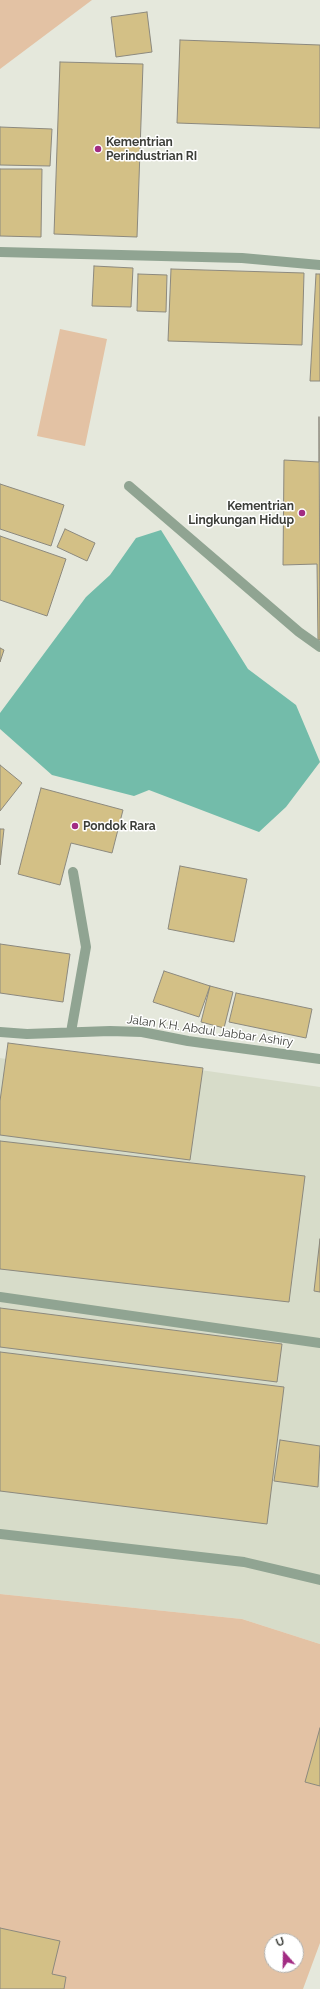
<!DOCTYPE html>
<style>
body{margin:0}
#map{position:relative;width:320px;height:1989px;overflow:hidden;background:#e5e8dc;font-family:Raleway,sans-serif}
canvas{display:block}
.north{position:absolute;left:264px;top:1933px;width:40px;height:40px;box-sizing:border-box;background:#fff;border:1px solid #b1b2b0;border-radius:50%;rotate:340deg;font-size:11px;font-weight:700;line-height:16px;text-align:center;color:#3c3e39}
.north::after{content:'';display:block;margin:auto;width:14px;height:18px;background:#a22b83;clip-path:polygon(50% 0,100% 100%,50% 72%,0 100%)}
</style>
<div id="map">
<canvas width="320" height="1989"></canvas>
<div class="north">U</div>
</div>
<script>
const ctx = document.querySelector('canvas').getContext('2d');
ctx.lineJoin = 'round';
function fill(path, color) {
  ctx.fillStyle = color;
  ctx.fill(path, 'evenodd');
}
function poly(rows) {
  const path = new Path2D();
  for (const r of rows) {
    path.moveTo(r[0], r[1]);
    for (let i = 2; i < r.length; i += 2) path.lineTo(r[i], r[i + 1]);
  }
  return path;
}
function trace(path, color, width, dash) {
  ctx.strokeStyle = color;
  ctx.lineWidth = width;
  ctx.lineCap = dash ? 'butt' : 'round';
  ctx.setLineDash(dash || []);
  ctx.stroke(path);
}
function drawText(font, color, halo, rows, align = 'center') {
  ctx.font = font + ' Raleway,sans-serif';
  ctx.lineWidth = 3;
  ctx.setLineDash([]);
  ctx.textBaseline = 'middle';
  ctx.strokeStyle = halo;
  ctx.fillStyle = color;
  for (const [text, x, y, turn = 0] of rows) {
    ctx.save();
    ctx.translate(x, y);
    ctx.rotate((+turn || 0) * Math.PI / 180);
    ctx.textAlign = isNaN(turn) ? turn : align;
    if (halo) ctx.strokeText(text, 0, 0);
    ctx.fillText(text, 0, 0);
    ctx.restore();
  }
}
fill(poly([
 [0,1058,92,1073,137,1061,320,1087,320,1644,242,1619,0,1594]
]), '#d7dcc9');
fill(poly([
 [0,0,92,0,0,69],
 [60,329,107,339,85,446,37,436],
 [0,1594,242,1619,320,1644,320,1943,303,1989,0,1989],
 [272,1941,296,1941,296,1965,272,1965]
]), '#e3c2a4');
fill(poly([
 [161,530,248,669,296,705,320,762,286,807,259,832,149,790,134,796,52,775,0,729,0,713,86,597,110,575,136,538]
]), '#73bcaa');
const building = poly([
 [147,12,152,52,116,57,111,17,147,12],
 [180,40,320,45,320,128,177,123,180,40],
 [60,62,143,64,137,237,54,234,60,62],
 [0,127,52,129,50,166,0,165,0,127],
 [0,169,42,169,41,237,0,236,0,169],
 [94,266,133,268,131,307,92,306,94,266],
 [171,269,304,273,302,345,168,341,171,269],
 [138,274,167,275,166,312,137,311,138,274],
 [316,274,320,274,320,381,310,381,316,274],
 [319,417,320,640,318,640,317,564,283,565,284,460,319,462,319,417],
 [0,484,64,505,51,546,0,529,0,484],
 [65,529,95,543,87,561,57,547,65,529],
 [0,536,66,559,47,616,0,600,0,536],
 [0,648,4,650,0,662,0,648],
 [0,765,22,783,0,811,0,765],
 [41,788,123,810,112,853,71,843,60,885,18,874,41,788],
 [0,829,4,829,0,865,0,829],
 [180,866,247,879,234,942,168,929,180,866],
 [0,944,70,954,63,1002,0,993,0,944],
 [164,971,210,986,199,1017,153,1002,164,971],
 [210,986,233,992,224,1028,201,1022,210,986],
 [236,993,312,1009,306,1038,229,1022,236,993],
 [8,1043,203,1068,190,1160,0,1135,0,1101,8,1043],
 [0,1141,305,1176,289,1302,0,1269,0,1141],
 [320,1239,320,1292,314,1291,320,1239],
 [0,1308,282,1344,277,1382,0,1347,0,1308],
 [0,1352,284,1387,267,1524,0,1491,0,1352],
 [280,1440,320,1446,318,1487,274,1481,280,1440],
 [320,1728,320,1786,305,1782,320,1728],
 [0,1928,60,1941,52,1974,66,1977,64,1989,0,1989,0,1928]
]);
fill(building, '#d3c086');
trace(building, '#8c897e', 1);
trace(poly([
 [0,252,242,258,320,265],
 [129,486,299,632,320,647],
 [0,1032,27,1034,110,1031,142,1032,188,1041,320,1059],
 [71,1032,86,947,73,872],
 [0,1297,320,1343],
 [0,1534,244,1562,320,1580]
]), '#90a492', 10);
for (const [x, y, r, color] of [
 [98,149,4,"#a22b83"],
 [302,513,4,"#a22b83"],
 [75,826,4,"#a22b83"]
]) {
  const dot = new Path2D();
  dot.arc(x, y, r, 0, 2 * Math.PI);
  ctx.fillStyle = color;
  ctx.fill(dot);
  trace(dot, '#fff', 1.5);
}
drawText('bold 12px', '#3c3e39', '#fff', [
 ["Kementrian",106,142],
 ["Perindustrian RI",106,156],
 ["Kementrian",294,506,"right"],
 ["Lingkungan Hidup",294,520,"right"],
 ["Pondok Rara",83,826]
], 'left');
drawText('12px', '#3c3e39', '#fff', [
 ["Jalan K.H. Abdul Jabbar Ashiry",210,1031,8]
]);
</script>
